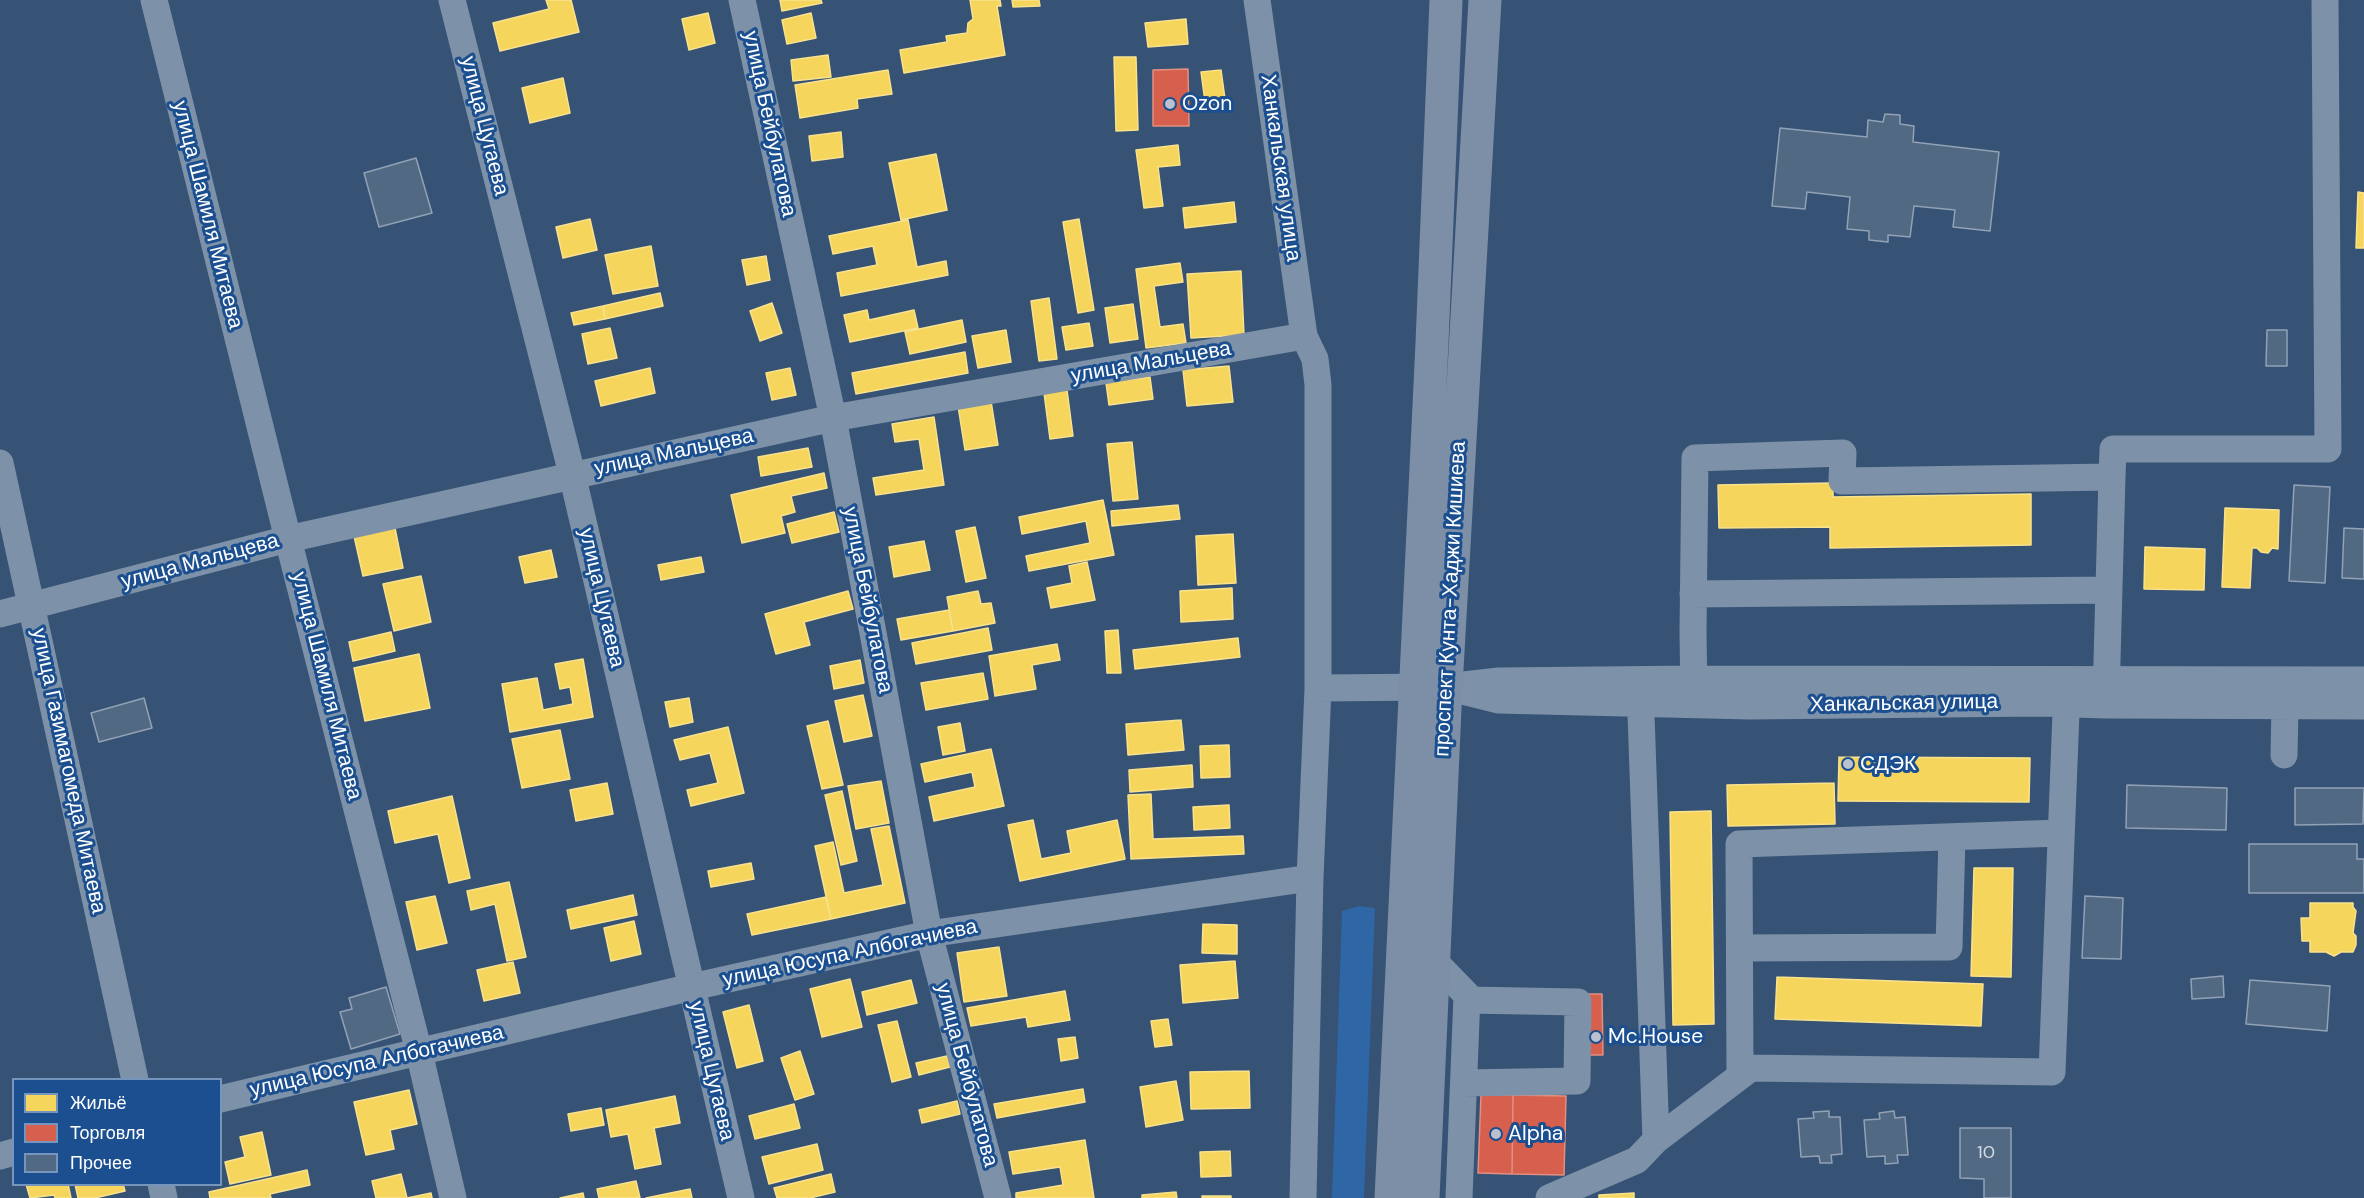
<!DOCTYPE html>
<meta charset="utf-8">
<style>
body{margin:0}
#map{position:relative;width:2364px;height:1198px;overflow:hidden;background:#365274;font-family:"DM Sans",sans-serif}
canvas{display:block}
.legend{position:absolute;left:12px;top:1078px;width:210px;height:108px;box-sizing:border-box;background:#1b4f8f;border:2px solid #7695bc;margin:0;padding:8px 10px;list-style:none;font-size:18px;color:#fff}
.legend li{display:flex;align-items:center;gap:12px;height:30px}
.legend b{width:30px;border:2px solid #7695bc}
</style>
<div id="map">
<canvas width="2364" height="1198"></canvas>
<ul class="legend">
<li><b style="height:16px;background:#f6d55c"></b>Жильё</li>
<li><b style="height:16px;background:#d6604d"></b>Торговля</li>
<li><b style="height:16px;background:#526984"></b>Прочее</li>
</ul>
</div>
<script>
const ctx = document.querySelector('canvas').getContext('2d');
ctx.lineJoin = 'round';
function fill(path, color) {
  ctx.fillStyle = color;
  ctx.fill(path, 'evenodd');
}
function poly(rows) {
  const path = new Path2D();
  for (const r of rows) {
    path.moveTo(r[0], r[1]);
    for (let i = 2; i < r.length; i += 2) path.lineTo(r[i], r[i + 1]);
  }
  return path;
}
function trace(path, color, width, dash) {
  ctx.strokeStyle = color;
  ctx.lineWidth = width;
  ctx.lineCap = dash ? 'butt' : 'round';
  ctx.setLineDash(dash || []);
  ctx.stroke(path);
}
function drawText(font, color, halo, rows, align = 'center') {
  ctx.font = font + ' "DM Sans",sans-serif';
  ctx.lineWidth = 6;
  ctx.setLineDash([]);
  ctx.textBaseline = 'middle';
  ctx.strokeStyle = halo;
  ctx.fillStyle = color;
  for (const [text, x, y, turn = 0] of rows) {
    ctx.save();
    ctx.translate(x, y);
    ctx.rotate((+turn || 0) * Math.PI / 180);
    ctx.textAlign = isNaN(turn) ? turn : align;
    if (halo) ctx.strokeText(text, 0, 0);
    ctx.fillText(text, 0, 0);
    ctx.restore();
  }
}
fill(poly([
 [1359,906,1375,908,1364,1198,1332,1198,1342,911]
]), '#2f66a5');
const homes = poly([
 [546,0,571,0,579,32,500,51,493,23,549,9,546,0],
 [780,0,821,0,822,3,782,11,780,0],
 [970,0,1000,0,1001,6,997,6,1005,55,904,73,900,50,947,42,946,36,967,33,968,23,973,19,970,0],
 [1012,0,1039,0,1040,6,1013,7,1012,0],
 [708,13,715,43,689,50,682,19,708,13],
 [811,13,816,38,787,44,782,20,811,13],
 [1186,19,1188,44,1148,47,1145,23,1186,19],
 [828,55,831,77,793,81,791,60,828,55],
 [1114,57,1136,57,1138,130,1116,131,1114,57],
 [888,70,892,94,857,99,858,108,800,118,795,85,888,70],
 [1221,70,1226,106,1206,109,1201,72,1221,70],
 [563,78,570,113,530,123,522,88,563,78],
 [841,132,843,157,812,161,809,136,841,132],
 [1178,145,1180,165,1158,167,1163,206,1144,208,1136,150,1178,145],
 [936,154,947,210,901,220,889,163,936,154],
 [2358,192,2364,193,2364,248,2356,248,2358,192],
 [1234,202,1236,222,1185,228,1183,208,1234,202],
 [590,219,597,250,563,258,556,227,590,219],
 [1079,219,1094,310,1078,313,1063,222,1079,219],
 [908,220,917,267,946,261,948,275,841,296,837,273,877,265,873,246,833,254,829,236,908,220],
 [651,246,658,286,613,294,605,255,651,246],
 [766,256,770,280,747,285,742,260,766,256],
 [1180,263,1183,282,1154,286,1160,327,1183,324,1186,343,1146,348,1136,269,1180,263],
 [1241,271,1244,335,1191,338,1187,274,1241,271],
 [660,293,663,306,605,319,603,306,660,293],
 [1049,298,1057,359,1039,361,1031,301,1049,298],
 [772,303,782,333,760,341,750,311,772,303],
 [1133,304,1138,339,1110,343,1105,308,1133,304],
 [603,306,605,319,574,325,571,313,603,306],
 [867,310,869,320,914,310,918,328,850,342,844,315,867,310],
 [962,320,966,342,910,354,905,332,962,320],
 [1089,323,1093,346,1066,350,1062,327,1089,323],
 [610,328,617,358,588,364,582,334,610,328],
 [1006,330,1011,362,978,368,972,336,1006,330],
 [965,352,968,373,856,394,852,373,965,352],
 [1229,366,1233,402,1187,406,1183,370,1229,366],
 [650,368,655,393,601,406,595,381,650,368],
 [790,368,796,395,772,400,766,373,790,368],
 [1150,377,1153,399,1109,405,1106,383,1150,377],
 [1067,390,1073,436,1050,439,1044,393,1067,390],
 [991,401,998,445,965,450,958,406,991,401],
 [934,417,944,485,876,495,873,478,924,470,919,439,895,442,892,424,934,417],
 [1132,442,1138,499,1113,501,1107,444,1132,442],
 [808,448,812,467,761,476,758,457,808,448],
 [824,473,827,488,791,496,795,512,781,516,785,533,742,543,731,495,824,473],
 [1833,483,1833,497,2031,494,2031,545,1830,548,1830,527,1719,528,1718,485,1833,483],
 [1103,500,1114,555,1029,571,1026,556,1090,543,1086,521,1022,534,1019,517,1103,500],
 [1178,505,1180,519,1112,526,1111,511,1178,505],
 [2225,508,2279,510,2278,549,2272,548,2268,553,2261,552,2257,548,2252,548,2250,588,2222,587,2225,508],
 [834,512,839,532,792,543,787,524,834,512],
 [975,527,986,578,966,582,956,531,975,527],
 [395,528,403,568,363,576,354,536,395,528],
 [1233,534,1236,583,1198,585,1196,536,1233,534],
 [924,541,930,570,894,577,889,547,924,541],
 [2145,547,2205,549,2204,590,2144,589,2145,547],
 [551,550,557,577,525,583,519,557,551,550],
 [701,557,704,572,661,580,658,565,701,557],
 [1087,562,1095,600,1051,608,1047,588,1072,583,1069,566,1087,562],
 [421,576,431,622,394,631,383,584,421,576],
 [1232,588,1233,619,1181,622,1180,591,1232,588],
 [848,591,853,609,804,622,810,645,776,654,765,614,848,591],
 [978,591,981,604,991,603,995,623,953,631,947,597,978,591],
 [949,610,953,631,901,640,897,619,949,610],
 [988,628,992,650,916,664,912,643,988,628],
 [1118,630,1121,673,1107,673,1105,631,1118,630],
 [391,632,395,651,353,661,349,642,391,632],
 [1238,638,1240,657,1135,669,1133,650,1238,638],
 [1057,644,1060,660,1032,665,1036,689,995,696,989,656,1057,644],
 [419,654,430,708,365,721,354,668,419,654],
 [583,659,593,717,510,732,502,684,537,678,543,710,573,704,570,687,560,689,555,664,583,659],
 [860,660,864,683,834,689,830,666,860,660],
 [983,673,988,699,926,710,921,683,983,673],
 [863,695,872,736,844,742,835,701,863,695],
 [689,698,693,722,670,727,665,702,689,698],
 [1181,720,1184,750,1128,755,1126,724,1181,720],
 [828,721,843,785,822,789,807,726,828,721],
 [960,723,965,751,943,755,938,727,960,723],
 [728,727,744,793,691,806,687,790,718,783,710,753,680,760,674,740,728,727],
 [560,730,570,779,522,788,512,739,560,730],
 [1229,745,1230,777,1201,778,1200,746,1229,745],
 [991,749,1004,806,934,821,929,797,975,787,972,772,925,782,921,764,991,749],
 [1839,757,2030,758,2029,802,1838,801,1839,757],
 [1192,765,1193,787,1130,792,1129,770,1192,765],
 [881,781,889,823,856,829,848,786,881,781],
 [607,783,613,814,576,821,570,790,607,783],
 [1834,783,1835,824,1728,826,1727,785,1834,783],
 [842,791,857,861,841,865,825,795,842,791],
 [1151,794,1153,839,1243,836,1244,854,1131,859,1128,795,1151,794],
 [452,796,470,878,449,883,438,834,395,843,388,811,452,796],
 [1229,805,1230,828,1194,830,1193,807,1229,805],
 [1711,811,1714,1024,1673,1025,1670,812,1711,811],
 [1033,820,1041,859,1071,853,1067,831,1117,820,1125,859,1020,881,1008,825,1033,820],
 [889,826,905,903,831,919,815,846,833,842,844,893,883,885,871,829,889,826],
 [751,863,754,879,711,887,708,871,751,863],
 [1974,868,2013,868,2011,977,1971,976,1974,868],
 [509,882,526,957,507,961,495,904,471,910,467,891,509,882],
 [633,895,637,915,571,929,567,910,633,895],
 [435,896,447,943,417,950,406,902,435,896],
 [826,897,831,919,752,935,747,914,826,897],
 [2310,903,2353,903,2353,907,2356,911,2353,933,2356,936,2356,945,2353,952,2341,952,2334,956,2326,952,2310,952,2310,941,2302,941,2301,918,2310,918,2310,903],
 [634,921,641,954,611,961,604,928,634,921],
 [1203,924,1237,925,1237,954,1202,953,1203,924],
 [999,947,1007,996,964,1002,957,953,999,947],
 [1235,961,1238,998,1183,1003,1180,965,1235,961],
 [513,962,520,993,484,1001,477,970,513,962],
 [1777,977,1983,984,1981,1026,1775,1019,1777,977],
 [850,979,862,1027,822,1037,810,989,850,979],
 [911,980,917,1003,867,1015,862,992,911,980],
 [1065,991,1070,1020,1028,1027,1026,1017,971,1026,967,1008,1065,991],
 [749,1005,763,1061,737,1068,723,1012,749,1005],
 [1168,1019,1172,1045,1155,1047,1151,1021,1168,1019],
 [897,1021,911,1077,892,1082,878,1025,897,1021],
 [1075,1037,1078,1058,1061,1061,1058,1039,1075,1037],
 [800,1051,814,1094,795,1100,781,1058,800,1051],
 [947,1056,950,1067,919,1075,916,1063,947,1056],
 [1249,1071,1250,1108,1191,1109,1190,1072,1249,1071],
 [1176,1081,1183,1120,1146,1127,1140,1087,1176,1081],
 [1083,1089,1085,1102,997,1118,994,1104,1083,1089],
 [409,1090,417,1124,390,1130,394,1149,366,1155,354,1102,409,1090],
 [675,1096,680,1123,654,1128,661,1164,635,1169,628,1134,611,1137,606,1110,675,1096],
 [957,1101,960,1114,922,1123,919,1110,957,1101],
 [794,1104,800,1128,755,1139,749,1116,794,1104],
 [601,1108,604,1125,571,1131,568,1114,601,1108],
 [262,1132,271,1175,230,1184,225,1162,245,1157,240,1137,262,1132],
 [1085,1140,1094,1198,1016,1198,1016,1193,1063,1185,1060,1167,1013,1174,1009,1152,1085,1140],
 [817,1144,823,1170,769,1184,762,1157,817,1144],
 [1230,1151,1231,1176,1201,1177,1200,1152,1230,1151],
 [307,1170,310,1185,270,1194,271,1198,210,1198,209,1192,307,1170],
 [401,1174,407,1198,431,1193,432,1198,376,1198,372,1181,401,1174],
 [831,1174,835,1192,810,1198,777,1198,774,1188,831,1174],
 [636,1181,640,1198,599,1198,597,1189,636,1181],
 [26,1184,68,1184,71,1198,55,1198,54,1195,30,1198,26,1184],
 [75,1184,123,1184,125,1191,95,1198,78,1198,75,1184],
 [690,1189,692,1198,646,1198,690,1189],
 [1176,1192,1177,1198,1142,1198,1142,1195,1176,1192],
 [583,1193,584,1198,560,1198,583,1193],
 [1634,1193,1634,1198,1599,1198,1599,1195,1634,1193],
 [1202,1196,1231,1196,1231,1198,1202,1198,1202,1196]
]);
fill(homes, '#f6d55c');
trace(homes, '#f9e28d', 1.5);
const shops = poly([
 [1188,69,1189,126,1153,126,1153,70,1188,69],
 [1587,994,1602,994,1603,1055,1589,1055,1587,994],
 [1481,1095,1513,1095,1512,1174,1478,1173,1481,1095],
 [1513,1095,1566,1096,1564,1175,1512,1174,1513,1095]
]);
fill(shops, '#d6604d');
trace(shops, '#e29082', 1.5);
const building = poly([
 [1885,114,1900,115,1900,124,1914,126,1913,142,1999,152,1990,231,1953,227,1955,210,1914,206,1910,237,1888,235,1888,242,1869,240,1869,231,1847,229,1850,197,1807,192,1805,209,1772,206,1780,128,1867,137,1868,120,1883,122,1885,114],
 [416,158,432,213,379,227,364,173,416,158],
 [2267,330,2287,330,2287,366,2266,366,2267,330],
 [2294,485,2330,487,2325,583,2289,581,2294,485],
 [2344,528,2364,529,2364,579,2342,578,2344,528],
 [144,698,152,728,99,742,91,713,144,698],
 [2127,785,2227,788,2226,830,2126,828,2127,785],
 [2295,788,2364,788,2363,824,2295,825,2295,788],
 [2249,844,2357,844,2357,859,2364,859,2364,893,2249,893,2249,844],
 [2085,896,2123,898,2121,959,2082,958,2085,896],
 [2223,976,2224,997,2192,999,2191,979,2223,976],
 [2250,980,2330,986,2327,1031,2246,1024,2250,980],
 [386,987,400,1034,351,1049,340,1012,352,1009,349,998,386,987],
 [1829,1111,1829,1117,1840,1117,1842,1154,1831,1155,1832,1163,1820,1163,1819,1156,1801,1157,1798,1119,1814,1118,1813,1112,1829,1111],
 [1894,1111,1895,1118,1905,1117,1908,1155,1897,1155,1898,1163,1885,1164,1885,1156,1867,1157,1864,1120,1880,1119,1879,1113,1894,1111],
 [1960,1128,2011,1128,2011,1198,1984,1198,1984,1179,1960,1178,1960,1128]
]);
fill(building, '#526984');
trace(building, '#92a2b6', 1.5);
trace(poly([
 [154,0,288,539,419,1052,453,1198],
 [452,0,572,474,741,1198],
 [742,0,833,418,929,934,998,1198],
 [1257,0,1304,336],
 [0,463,135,1080],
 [2112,477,2113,449,2328,449,2325,0],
 [1693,594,2108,590],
 [0,614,288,539,833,418,1304,336,1315,359,1318,385,1318,688,1310,878,1303,1198],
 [2364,680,1694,679,1499,681,1446,687,1498,700,1750,706,2040,703,2106,705,2364,706],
 [1640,686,1656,1140],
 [1318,688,1436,687],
 [1694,698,1693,632,1695,458,1843,453,1842,481,2112,477,2106,698],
 [2284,755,2285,706],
 [1740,948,1949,947,1952,837],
 [1434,961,1467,995,1459,1198],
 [1740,1076,1739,844,2061,833],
 [1464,1083,1577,1081,1578,1002,1467,1000],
 [220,1099,692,987,929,934,1310,878],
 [0,1156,14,1152],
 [161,1184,164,1198],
 [1549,1198,1637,1160,1656,1140,1751,1068,2052,1072,2067,687]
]), '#7d92a8', 27);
trace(poly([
 [1391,1198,1432,343,1446,0],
 [1423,1198,1446,687,1485,0]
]), '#7d8ea7', 33);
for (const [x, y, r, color] of [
 [1170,104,6,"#b9c2ce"],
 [1848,764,6,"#b9c2ce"],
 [1596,1037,6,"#b9c2ce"],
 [1496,1134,6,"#b9c2ce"]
]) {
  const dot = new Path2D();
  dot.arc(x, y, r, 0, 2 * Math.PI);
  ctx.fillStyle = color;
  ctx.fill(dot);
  trace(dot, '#1b4f8f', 2);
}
drawText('18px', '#d4dae0', null, [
 ["10",1986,1153]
]);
drawText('21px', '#fff', '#1b4f8f', [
 ["Ozon",1182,104],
 ["СДЭК",1860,764],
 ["Mc.House",1608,1037],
 ["Alpha",1508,1134]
], 'left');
drawText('21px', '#fff', '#1b4f8f', [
 ["улица Бейбулатова",769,124,78],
 ["улица Цугаева",484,126,76],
 ["Ханкальская улица",1280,168,82],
 ["улица Шамиля Митаева",207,215,76],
 ["улица Мальцева",1151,363,-10],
 ["улица Мальцева",674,453,-12],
 ["улица Мальцева",200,562,-15],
 ["улица Цугаева",601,598,77],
 ["проспект Кунта-Хаджи Кишиева",1451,599,-87],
 ["улица Бейбулатова",867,600,79],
 ["улица Шамиля Митаева",326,686,76],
 ["Ханкальская улица",1904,704,-1],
 ["улица Газимагомеда Митаева",68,771,78],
 ["улица Юсупа Албогачиева",850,954,-12],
 ["улица Юсупа Албогачиева",377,1062,-13],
 ["улица Цугаева",711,1071,77],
 ["улица Бейбулатова",966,1075,75]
]);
</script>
